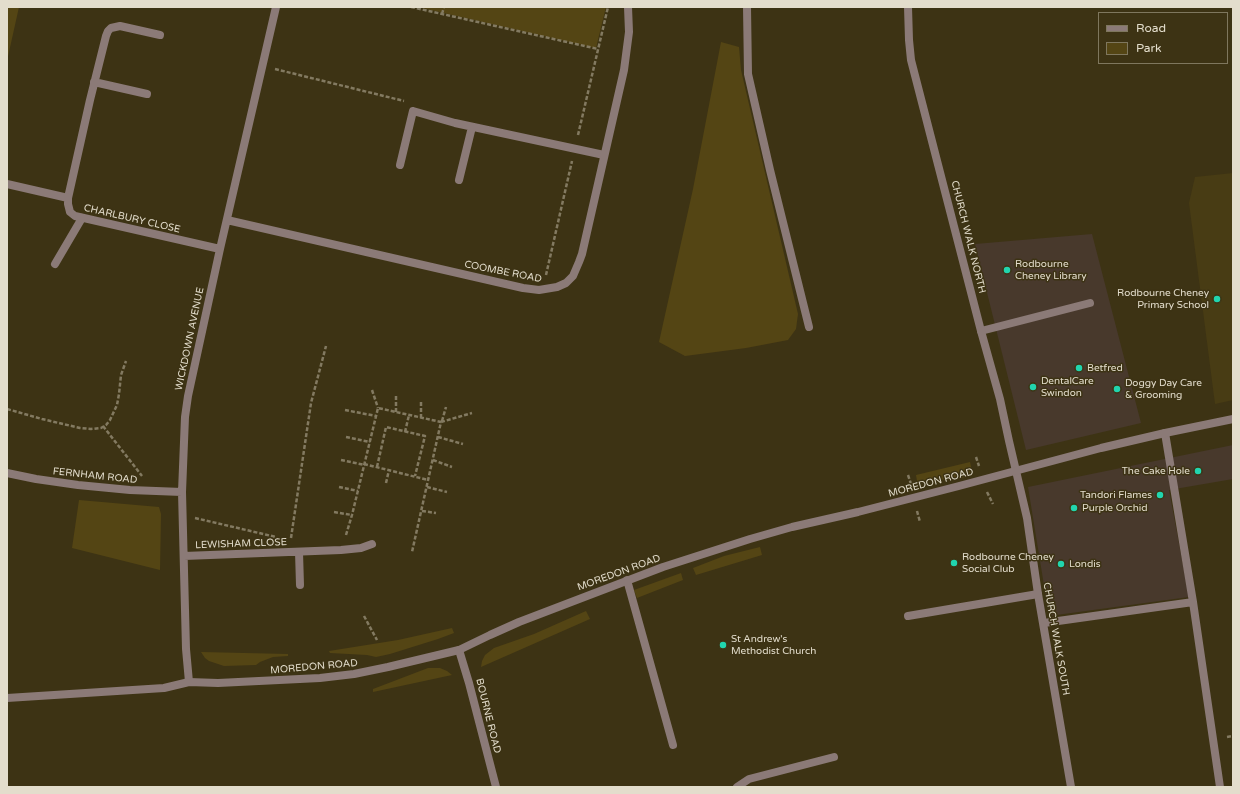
<!DOCTYPE html>
<style>
body{margin:0}
#map{position:relative;width:1240px;height:794px;overflow:hidden;background:#3d3314;font-family:"Varela Round",sans-serif}
canvas{display:block}
.frame{position:absolute;inset:0;border:8px solid #e3ddcc;pointer-events:none}
.legend{position:absolute;left:1098px;top:12px;width:130px;height:52px;box-sizing:border-box;background:#3d3314;border:1px solid #7f775e;margin:0;padding:5px 7px;list-style:none;font-size:12px;color:#e3ddcc}
.legend li{display:flex;align-items:center;gap:8px;height:20px}
.legend b{width:20px;border:1px solid #7f775e}
</style>
<div id="map">
<canvas width="1240" height="794"></canvas>
<div class="frame"></div>
<ul class="legend">
<li><b style="height:5px;background:#8b7a77"></b>Road</li>
<li><b style="height:11px;background:#544514"></b>Park</li>
</ul>
</div>
<script>
const ctx = document.querySelector('canvas').getContext('2d');
ctx.lineJoin = 'round';
function fill(path, color) {
  ctx.fillStyle = color;
  ctx.fill(path, 'evenodd');
}
function poly(rows) {
  const path = new Path2D();
  for (const r of rows) {
    path.moveTo(r[0], r[1]);
    for (let i = 2; i < r.length; i += 2) path.lineTo(r[i], r[i + 1]);
  }
  return path;
}
function trace(path, color, width, dash) {
  ctx.strokeStyle = color;
  ctx.lineWidth = width;
  ctx.lineCap = dash ? 'butt' : 'round';
  ctx.setLineDash(dash || []);
  ctx.stroke(path);
}
function drawText(font, color, halo, rows, align = 'center') {
  ctx.font = font + ' "Varela Round",sans-serif';
  ctx.lineWidth = 3;
  ctx.setLineDash([]);
  ctx.textBaseline = 'middle';
  ctx.strokeStyle = halo;
  ctx.fillStyle = color;
  for (const [text, x, y, turn = 0] of rows) {
    ctx.save();
    ctx.translate(x, y);
    ctx.rotate((+turn || 0) * Math.PI / 180);
    ctx.textAlign = isNaN(turn) ? turn : align;
    if (halo) ctx.strokeText(text, 0, 0);
    ctx.fillText(text, 0, 0);
    ctx.restore();
  }
}
fill(poly([
 [1092,234,1141,423,1026,450,975,244],
 [1233,445,1233,479,1169,490,1189,597,1049,616,1028,487]
]), '#48392c');
fill(poly([
 [1233,173,1233,400,1215,404,1189,203,1195,177]
]), '#483c14');
fill(poly([
 [7,7,19,7,7,61],
 [418,7,606,7,596,48],
 [721,42,739,47,741,70,798,314,796,329,788,340,746,348,685,356,659,342,693,189],
 [970,462,973,475,958,479,917,481,916,475],
 [79,500,159,507,161,514,160,570,72,548],
 [760,547,762,555,696,575,693,568,724,556],
 [681,573,683,580,637,598,634,590],
 [586,611,590,619,481,667,482,661,485,655,494,648,534,634],
 [452,628,454,633,438,639,390,654,376,657,367,655,330,653,329,651,398,640],
 [201,652,288,654,288,656,273,657,260,662,256,665,224,666,209,661,205,658],
 [428,668,440,668,447,671,452,675,373,692,373,689]
]), '#544514');
trace(poly([
 [411,7,598,49],
 [442,14,444,7],
 [275,69,404,101],
 [578,135,608,7],
 [546,275,572,161],
 [372,390,378,408],
 [7,409,42,419,80,428,91,429,101,428,106,425,110,420,117,405,119,394,121,375,126,361],
 [345,410,376,416],
 [396,412,396,395],
 [421,418,421,402],
 [442,421,446,407],
 [441,422,472,413],
 [103,426,142,476],
 [405,432,409,415],
 [346,437,370,442],
 [438,437,463,444],
 [976,457,979,466],
 [341,460,365,465],
 [433,460,452,467],
 [364,464,428,480],
 [377,467,386,427,425,436,415,476],
 [908,475,911,484],
 [386,483,389,470],
 [339,487,358,491],
 [427,487,447,492],
 [987,492,993,504],
 [422,511,436,513],
 [917,511,920,522],
 [334,512,352,515],
 [195,518,276,537],
 [346,535,352,515,378,408,441,422,412,552],
 [291,538,311,403,326,346],
 [364,616,377,640],
 [1227,737,1233,736]
]), '#837a61', 2.5, [4, 2]);
trace(poly([
 [747,7,748,74,770,170,809,327],
 [94,82,147,94],
 [400,165,413,111,455,123,604,155],
 [459,180,472,127],
 [68,198,90,100,106,36,108,31,111,28,120,26,160,35],
 [55,264,82,218],
 [981,331,1090,303],
 [1165,433,1193,602,1220,787],
 [627,580,673,745],
 [908,616,1038,594],
 [1044,623,1193,602],
 [737,787,749,779,834,757]
]), '#8b7a77', 8);
trace(poly([
 [908,7,909,40,911,60,981,331,1000,399,1009,441,1027,518,1038,594,1071,787],
 [7,184,68,198,68,204,70,212,75,216,220,249],
 [227,220,523,288,539,290,557,287,566,283,573,276,579,262,582,254,624,70,629,32,628,7],
 [7,473,36,479,78,485,130,490,182,492],
 [299,552,300,585],
 [184,556,341,550,361,548,372,544],
 [459,650,469,683,496,787],
 [189,682,186,649,182,492,185,417,188,396,220,249,276,7]
]), '#8b7a77', 8);
trace(poly([
 [7,698,164,688,189,682,218,683,320,678,354,674,388,667,459,650,490,635,519,622,587,596,663,567,750,539,792,527,858,512,959,486,1101,448,1165,433,1233,419]
]), '#8b7a77', 8);
for (const [x, y, r, color] of [
 [1007,270,4,"#21d5af"],
 [1217,299,4,"#21d5af"],
 [1079,368,4,"#21d5af"],
 [1033,387,4,"#21d5af"],
 [1117,389,4,"#21d5af"],
 [1198,471,4,"#21d5af"],
 [1160,495,4,"#21d5af"],
 [1074,508,4,"#21d5af"],
 [954,563,4,"#21d5af"],
 [1061,564,4,"#21d5af"],
 [723,645,4,"#21d5af"]
]) {
  const dot = new Path2D();
  dot.arc(x, y, r, 0, 2 * Math.PI);
  ctx.fillStyle = color;
  ctx.fill(dot);
  trace(dot, '#3d3314', 1.5);
}
drawText('10px', '#e3ddcc', '#3d3314', [
 ["CHARLBURY CLOSE",132,219,13],
 ["CHURCH WALK NORTH",968,237,76],
 ["COOMBE ROAD",503,272,11],
 ["WICKDOWN AVENUE",190,339,-78],
 ["FERNHAM ROAD",95,476,6],
 ["MOREDON ROAD",931,483,-15],
 ["LEWISHAM CLOSE",241,544,-2],
 ["MOREDON ROAD",619,573,-20],
 ["CHURCH WALK SOUTH",1056,639,80],
 ["MOREDON ROAD",314,667,-5],
 ["BOURNE ROAD",488,716,76]
]);
drawText('10px', '#e3ddcc', '#3d3314', [
 ["Rodbourne",1015,264],
 ["Cheney Library",1015,276],
 ["Rodbourne Cheney",1209,293,"right"],
 ["Primary School",1209,305,"right"],
 ["Betfred",1087,368],
 ["DentalCare",1041,381],
 ["Swindon",1041,393],
 ["Doggy Day Care",1125,383],
 ["& Grooming",1125,395],
 ["The Cake Hole",1190,471,"right"],
 ["Tandori Flames",1152,495,"right"],
 ["Purple Orchid",1082,508],
 ["Rodbourne Cheney",962,557],
 ["Social Club",962,569],
 ["Londis",1069,564],
 ["St Andrew's",731,639],
 ["Methodist Church",731,651]
], 'left');
</script>
